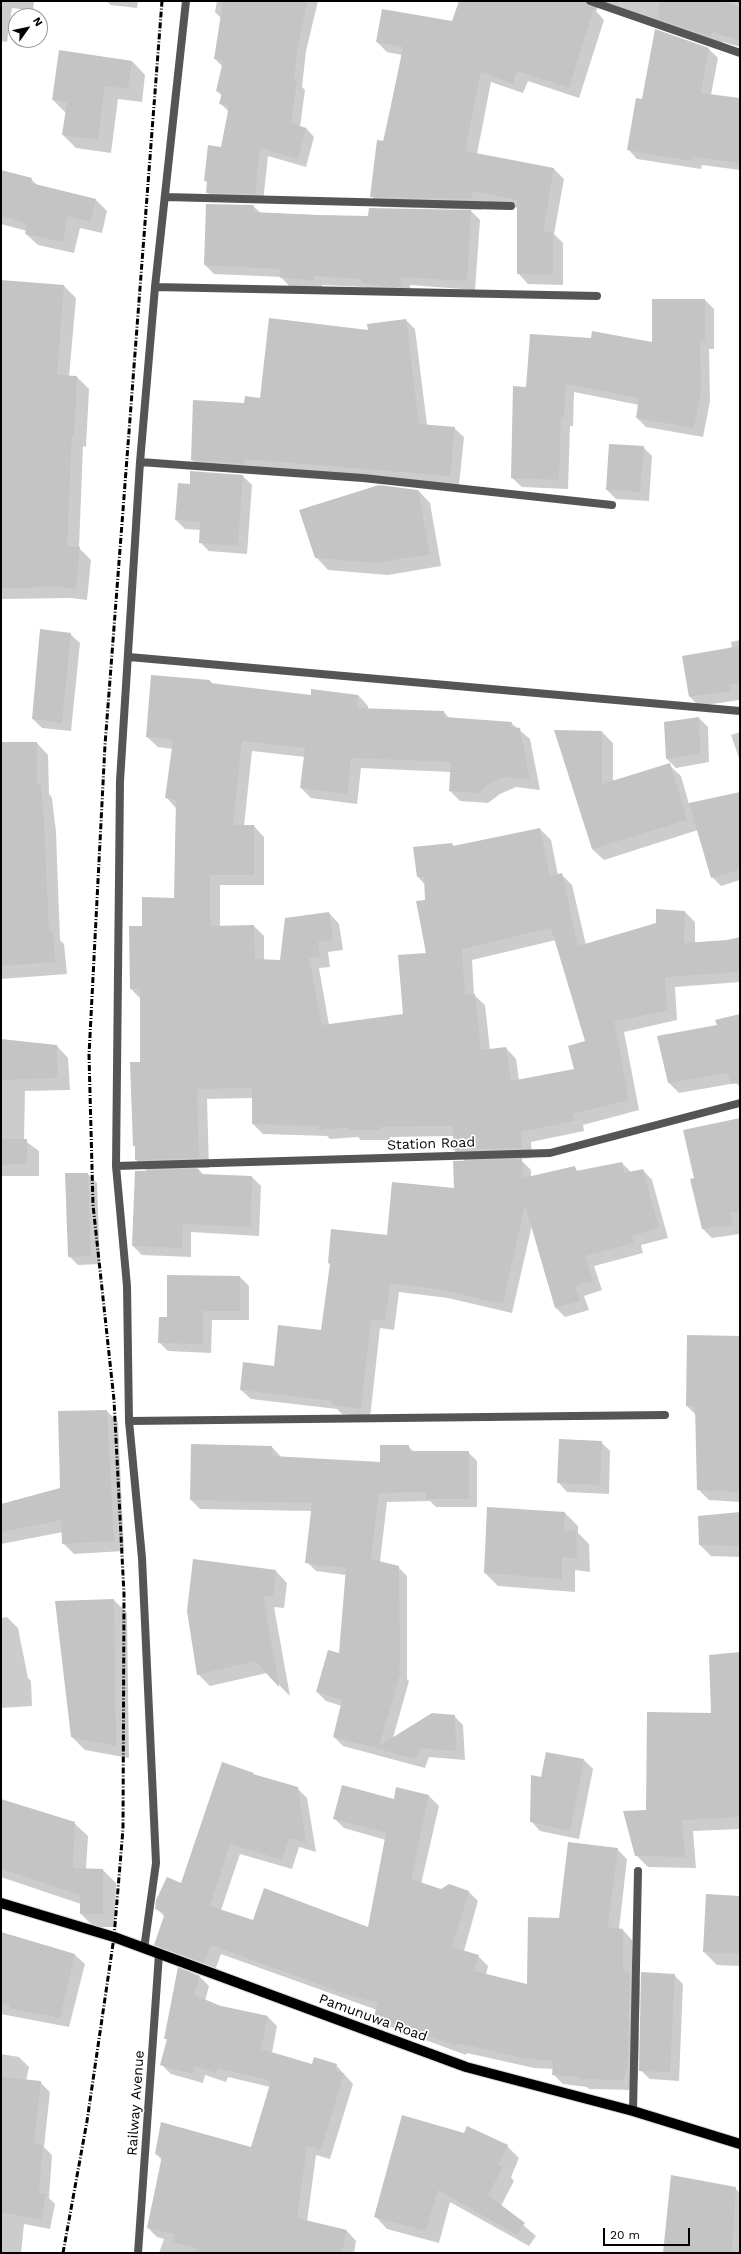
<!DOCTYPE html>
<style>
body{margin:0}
#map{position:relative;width:741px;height:2254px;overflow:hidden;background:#fff;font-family:"Work Sans",sans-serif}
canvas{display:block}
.frame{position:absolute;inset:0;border:2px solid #000;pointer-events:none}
.north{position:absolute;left:8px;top:8px;width:40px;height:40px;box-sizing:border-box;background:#fff;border:1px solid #999;border-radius:50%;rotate:57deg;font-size:11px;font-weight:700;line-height:16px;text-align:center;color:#000}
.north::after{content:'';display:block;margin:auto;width:14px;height:18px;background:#000;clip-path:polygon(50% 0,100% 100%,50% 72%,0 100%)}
.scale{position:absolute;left:603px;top:2228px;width:87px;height:18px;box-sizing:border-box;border:2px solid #000;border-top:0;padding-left:5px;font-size:12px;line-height:14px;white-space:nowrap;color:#000;-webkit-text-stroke:3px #fff;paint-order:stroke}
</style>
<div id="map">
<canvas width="741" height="2254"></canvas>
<div class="frame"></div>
<div class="north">N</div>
<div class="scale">20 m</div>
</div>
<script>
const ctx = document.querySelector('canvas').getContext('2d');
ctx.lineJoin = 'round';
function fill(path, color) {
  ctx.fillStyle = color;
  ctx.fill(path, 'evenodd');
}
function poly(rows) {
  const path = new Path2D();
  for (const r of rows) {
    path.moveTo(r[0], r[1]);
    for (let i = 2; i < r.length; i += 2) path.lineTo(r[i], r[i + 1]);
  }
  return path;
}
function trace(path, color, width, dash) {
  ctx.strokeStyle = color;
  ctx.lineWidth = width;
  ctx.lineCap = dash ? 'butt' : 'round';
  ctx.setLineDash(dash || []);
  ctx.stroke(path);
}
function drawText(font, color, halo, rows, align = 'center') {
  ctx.font = font + ' "Work Sans",sans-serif';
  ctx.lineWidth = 3.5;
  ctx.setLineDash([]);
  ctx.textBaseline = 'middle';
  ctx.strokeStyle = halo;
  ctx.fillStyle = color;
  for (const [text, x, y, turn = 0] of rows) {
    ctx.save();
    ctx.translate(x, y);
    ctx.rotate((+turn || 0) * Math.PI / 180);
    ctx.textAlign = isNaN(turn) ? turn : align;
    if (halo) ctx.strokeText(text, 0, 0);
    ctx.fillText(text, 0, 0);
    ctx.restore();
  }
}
fill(poly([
 [1,1,34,1,33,11,12,8,7,42,1,41],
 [106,1,138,1,137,8,111,5],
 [217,1,318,1,306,51,302,87,305,90,300,127,306,128,314,137,306,167,268,156,263,202,216,201,207,192,208,183,205,181,222,148,229,112,221,104,222,96,217,91,223,67,215,59,221,18,215,12],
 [460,1,740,1,740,47,723,42,722,47,599,6,596,11,604,20,579,98,528,81,523,93,491,82,477,154,554,169,564,179,554,234,563,243,563,285,528,284,518,273,518,208,483,201,482,210,382,207,371,196,402,55,387,52,377,42,452,23],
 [709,49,718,58,711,95,740,99,740,170,702,165,701,169,637,159,628,149,643,100],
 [60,51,132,61,145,75,142,102,118,99,111,153,76,148,63,135,66,113,53,100],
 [1,171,31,179,38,186,95,199,107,211,102,233,80,228,74,253,38,245,26,234,27,231,1,224],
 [253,206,261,213,369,217,471,211,480,220,475,290,410,285,411,295,371,292,366,287,322,285,322,289,290,287,281,277,214,274,205,265],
 [1,281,64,286,76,298,69,377,77,377,89,389,86,447,83,446,79,548,91,560,87,600,71,598,1,599],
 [705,300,714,309,714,349,709,349,710,401,703,437,646,427,637,418,639,405,574,392,573,426,570,426,568,489,522,487,512,478,527,388,653,343],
 [406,320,415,329,427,425,454,428,464,437,459,485,201,469,192,460,261,399,369,331,368,325],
 [643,447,652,456,649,501,616,499,607,490],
 [243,476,252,485,247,554,209,551,200,542,201,530,185,529,176,520,191,485],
 [418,490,430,503,441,566,388,575,328,570,316,557],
 [70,634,80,643,71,731,42,728,33,719],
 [740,640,739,700,699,706,690,697,732,649,731,642],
 [210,681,214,685,312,696,358,695,368,706,368,710,444,712,450,719,511,723,530,739,540,790,516,787,500,794,488,803,460,801,450,791,451,772,361,768,357,804,311,798,301,788,305,757,252,751,244,826,254,826,264,837,264,885,220,885,220,926,254,926,264,936,264,961,281,962,329,913,339,924,343,950,328,952,330,967,319,968,329,1025,404,1015,427,954,425,885,418,877,452,844,455,847,540,829,551,840,558,875,561,874,572,885,586,945,657,924,685,912,695,922,695,943,740,940,740,982,675,987,677,1020,624,1032,639,1110,583,1125,584,1131,531,1142,532,1158,520,1159,531,1170,531,1177,574,1167,579,1172,622,1163,632,1173,643,1170,652,1180,668,1238,641,1245,643,1253,594,1266,602,1290,584,1296,589,1310,565,1317,556,1308,532,1225,512,1313,448,1298,399,1292,394,1330,380,1328,370,1418,342,1414,337,1409,251,1399,241,1390,322,1331,331,1265,329,1263,388,1236,455,1190,466,1162,454,1150,454,1136,390,1137,390,1140,361,1140,358,1137,330,1139,327,1136,263,1134,253,1124,253,1098,207,1099,209,1168,197,1168,204,1175,252,1177,261,1186,259,1236,191,1232,191,1257,142,1255,133,1246,148,1172,136,1160,136,1148,134,1145,141,1063,141,999,131,989,143,927,175,899,176,808,166,797,173,749,158,747,147,737],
 [556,940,586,1042,575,1070,519,1080,516,1059,506,1048,490,1050,485,1005,474,995,472,960],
 [699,718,708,727,709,762,676,768,667,759,665,722],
 [602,732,613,743,613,782,669,765,681,776,689,804,740,793,740,880,721,886,712,877,698,830,604,860,592,849],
 [740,732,740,761,731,735],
 [1,743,37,743,48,755,49,794,52,798,56,832,60,940,64,944,67,974,1,979],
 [740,1015,740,1087,736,1083,679,1093,669,1083,658,1037,718,1026],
 [1,1040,57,1046,68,1058,70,1090,25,1091,24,1140,39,1151,39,1176,1,1176],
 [740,1119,740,1234,712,1238,703,1229,695,1178],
 [88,1174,97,1183,100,1264,78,1265,69,1256],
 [240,1277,249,1286,249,1320,212,1320,211,1353,168,1351,159,1342,168,1318],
 [740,1337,740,1502,709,1500,698,1489,696,1415,687,1406],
 [107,1411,118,1422,124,1551,74,1554,63,1543,63,1532,1,1544,1,1505,61,1489],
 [601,1442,610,1451,609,1494,567,1492,558,1482],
 [408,1446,414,1452,468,1452,477,1461,477,1507,436,1507,430,1501,387,1502,380,1562,398,1567,407,1576,407,1679,409,1681,393,1738,454,1716,463,1725,465,1760,429,1757,425,1768,343,1746,334,1737,342,1706,326,1701,317,1692,340,1654,346,1575,316,1571,307,1562,312,1511,200,1509,191,1500,272,1447,281,1457,381,1463],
 [565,1513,578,1526,578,1533,589,1544,590,1572,575,1570,575,1592,498,1586,485,1573],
 [740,1513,740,1557,711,1556,700,1545],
 [276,1571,287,1583,284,1608,274,1607,290,1696,267,1673,210,1686,198,1674],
 [114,1600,127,1613,129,1758,85,1750,72,1737,56,1602],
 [7,1617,18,1628,28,1678,31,1681,32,1706,1,1708,1,1618],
 [740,1653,740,1829,693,1831,696,1868,648,1867,636,1855,647,1811,712,1714],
 [584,1760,593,1769,579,1839,540,1831,531,1821,542,1778],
 [253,1774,256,1776,297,1788,307,1798,316,1852,299,1847,292,1869,240,1854,221,1910,253,1921,369,1928,386,1840,344,1828,334,1818,395,1800,429,1796,439,1806,421,1884,441,1890,469,1892,478,1901,464,1951,478,1956,488,1966,486,1975,528,1986,560,1920,617,1849,627,1859,619,1929,623,1930,632,1940,633,1975,640,1982,638,2080,635,2079,634,2090,589,2089,587,2087,563,2084,553,2074,554,2069,534,2068,467,2053,466,2055,385,2025,375,2015,377,2010,221,1954,214,1973,165,1955,155,1945,165,1917,156,1908,181,1884],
 [1,1800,74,1823,88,1836,86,1869,103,1870,116,1883,115,1927,94,1927,81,1914,81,1904,1,1877],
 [740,1897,740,1966,717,1965,704,1952],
 [1,1933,75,1955,85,1964,69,2027,1,2014],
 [674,1975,683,1984,679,2081,650,2079,640,2070],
 [200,1977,209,1986,205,2001,220,2006,267,2016,277,2026,272,2053,312,2066,336,2065,353,2084,330,2159,316,2155,307,2222,347,2231,356,2241,354,2253,159,2253,164,2239,157,2237,148,2228,162,2160,156,2154,252,2149,270,2087,228,2077,226,2082,205,2075,203,2083,171,2074,162,2065,168,2041,165,2038],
 [1,2054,19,2057,29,2067,26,2081,40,2082,50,2092,44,2147,52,2155,49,2198,55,2204,50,2229,24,2224,21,2253,1,2253],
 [507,2146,519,2158,511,2177,514,2181,501,2206,536,2236,529,2246,450,2202,439,2243,387,2229,375,2216],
 [735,2188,740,2193,740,2253,664,2253]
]), '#0003');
fill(poly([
 [223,1,308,1,298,43,294,80,297,81,291,123,306,128,298,159,260,148,255,194,206,193,207,181,204,181,208,145,221,147,229,106,219,104,222,93,216,91,223,61,214,59],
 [459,1,585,1,586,5,594,8,569,88,517,71,513,84,481,72,465,151,554,168,543,232,553,232,553,275,517,274,517,200,472,191,472,199,370,197,377,140,384,141,403,47,376,42,382,9,452,21],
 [660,1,721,1,740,7,740,41,712,32,711,37,657,18],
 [655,29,709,48,701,93,740,98,740,163,693,157,692,161,627,150,636,98,642,99],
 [59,50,132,61,128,89,105,86,98,140,62,135,67,102,52,100],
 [1,170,32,178,31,183,96,199,90,222,68,216,63,242,25,234,27,224,1,216],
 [206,204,254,205,253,212,317,215,368,216,369,208,471,210,467,281,401,277,402,287,382,286,361,283,361,279,314,276,314,280,280,278,281,269,204,265],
 [1,280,64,285,57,375,77,376,74,435,72,435,67,546,80,547,76,589,58,587,1,588],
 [652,299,705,299,705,341,700,341,701,391,694,428,636,418,639,398,566,384,564,418,561,417,559,480,511,478,513,386,526,387,530,334,591,338,592,331,652,342],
 [269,318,368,330,367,324,406,319,419,424,455,427,450,476,244,459,244,464,191,460,193,400,244,403,245,396,260,398],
 [609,444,644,446,640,492,606,490],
 [190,471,243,475,238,546,199,543,200,522,175,520,178,483,190,484],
 [379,485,418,490,430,554,375,563,315,558,299,510],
 [40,629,71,633,62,723,32,719],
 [740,646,740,683,729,685,730,691,689,697,682,656],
 [151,675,210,680,210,683,311,695,311,689,358,695,357,708,444,711,444,717,512,722,511,727,520,728,530,780,505,777,489,784,478,793,449,791,451,762,351,758,347,794,300,788,305,748,242,741,233,825,254,825,254,875,210,875,210,926,254,925,255,959,280,960,285,918,329,912,333,940,318,942,320,957,309,958,322,1025,403,1014,398,955,426,953,416,901,425,900,424,877,417,877,413,847,452,843,453,846,540,828,550,876,562,873,578,946,656,923,656,909,685,911,684,943,727,940,740,937,740,972,665,977,667,1010,614,1022,629,1100,573,1114,574,1121,521,1132,522,1148,453,1150,453,1126,380,1127,380,1130,349,1130,349,1127,319,1130,319,1126,252,1124,252,1088,197,1089,199,1158,135,1160,135,1146,133,1146,130,1062,140,1062,140,989,130,989,129,926,142,926,142,897,174,898,176,800,165,798,173,740,146,737],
 [551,928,585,1041,568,1046,574,1069,511,1081,506,1047,481,1050,475,994,465,995,462,949],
 [699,717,700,753,666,759,664,722],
 [554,730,602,731,602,784,670,763,687,820,592,849],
 [1,742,37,742,37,785,41,785,44,819,49,931,53,931,55,962,1,966],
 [740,792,740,870,711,878,689,803],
 [740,1014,740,1083,731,1084,728,1073,668,1083,657,1036,717,1025,715,1020],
 [1,1039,57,1045,58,1078,1,1080],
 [740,1118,740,1211,730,1213,733,1225,702,1229,690,1179,694,1178,683,1130],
 [1,1139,27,1139,27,1164,1,1165],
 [522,1159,523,1178,575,1166,576,1171,622,1162,624,1173,643,1169,659,1228,632,1236,634,1243,585,1256,593,1281,575,1286,580,1301,555,1308,525,1205,503,1304,438,1289,390,1283,385,1321,371,1319,361,1409,331,1405,332,1401,240,1390,243,1362,274,1366,278,1325,321,1330,330,1264,328,1263,331,1229,387,1235,392,1182,454,1188,453,1161],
 [199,1169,199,1174,252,1176,251,1227,183,1224,182,1248,132,1246,135,1171],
 [65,1173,88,1173,91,1256,68,1257],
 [167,1275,240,1276,240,1311,203,1311,203,1344,158,1343,159,1317,167,1317],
 [687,1335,740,1336,740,1492,697,1490,695,1407,686,1406],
 [107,1410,114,1541,62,1544,61,1520,1,1532,1,1504,60,1488,58,1411],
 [559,1439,602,1441,600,1485,557,1483],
 [191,1444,272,1446,272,1456,380,1462,380,1445,409,1445,409,1451,469,1451,469,1499,426,1499,426,1492,379,1493,371,1559,399,1566,400,1664,398,1671,401,1671,379,1746,432,1713,455,1715,456,1751,420,1748,416,1759,333,1737,342,1700,316,1692,328,1650,339,1653,346,1568,305,1563,312,1503,190,1500],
 [487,1507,565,1512,564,1531,576,1530,577,1559,562,1557,562,1579,484,1573],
 [740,1512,740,1546,699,1545,698,1516],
 [193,1559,276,1570,273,1597,263,1595,279,1687,255,1661,197,1675,187,1611],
 [114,1599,116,1746,71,1737,55,1601],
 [740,1652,740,1817,682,1820,685,1857,635,1856,623,1811,646,1810,647,1712,711,1713,709,1655],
 [546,1752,584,1759,570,1831,530,1822,531,1775,541,1777],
 [222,1762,254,1773,253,1774,298,1787,306,1843,289,1838,282,1860,230,1844,210,1906,253,1920,264,1888,368,1927,386,1833,333,1819,342,1785,394,1799,396,1787,429,1795,411,1879,441,1889,449,1884,469,1891,452,1947,479,1955,474,1971,527,1984,528,1917,559,1918,568,1842,618,1848,608,1927,623,1929,623,1971,630,1972,628,2070,626,2070,624,2080,578,2079,578,2077,552,2075,553,2061,523,2058,457,2043,456,2046,374,2016,378,2003,345,1994,211,1945,204,1963,154,1945,165,1913,155,1909,156,1900,167,1877,181,1883],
 [1,1799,75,1822,73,1868,103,1869,103,1914,80,1914,80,1895,1,1869],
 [706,1894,740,1896,740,1954,703,1952],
 [1,1932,75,1954,60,2018,9,2008,10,2004,1,2003],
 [178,1967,200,1976,194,1995,221,2006,268,2016,261,2049,312,2064,314,2057,337,2064,335,2070,344,2074,321,2150,307,2146,297,2218,347,2230,342,2253,196,2253,197,2248,172,2242,174,2234,147,2228,162,2156,155,2154,161,2122,251,2147,271,2081,218,2068,216,2073,195,2066,193,2074,160,2065,167,2039,164,2039],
 [641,1972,675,1974,670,2072,639,2071],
 [1,2077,41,2081,34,2144,43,2145,39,2193,46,2194,41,2220,1,2212],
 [402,2115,464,2133,467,2126,508,2145,498,2165,503,2167,488,2195,525,2223,517,2235,438,2190,426,2231,374,2217],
 [671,2175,736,2187,732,2253,663,2253]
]), '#c4c4c4');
const primary = poly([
 [1,1903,114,1937,466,2067,633,2111,740,2144]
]);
trace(primary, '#dbdbdb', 12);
trace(poly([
 [590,1,740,53],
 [166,197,511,206],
 [155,287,597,296],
 [140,462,363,478,612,505],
 [129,657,740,711],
 [116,1166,550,1153,740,1103],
 [129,1421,665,1415],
 [144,1949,156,1863,142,1558,129,1421,127,1286,116,1166,120,781,140,462,155,287,186,1],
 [633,2111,638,1871],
 [138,2253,159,1954]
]), '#555', 8);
trace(primary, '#000', 10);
trace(poly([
 [63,2253,87,2121,114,1937,123,1829,124,1594,114,1400,93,1205,89,1055,105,745,162,1]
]), '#000', 3, [6, 2, 1, 2]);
drawText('14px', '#000', '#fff', [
 ["Station Road",431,1144,-2],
 ["Pamunuwa Road",373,2018,20],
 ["Railway Avenue",136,2103,-86]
]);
</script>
